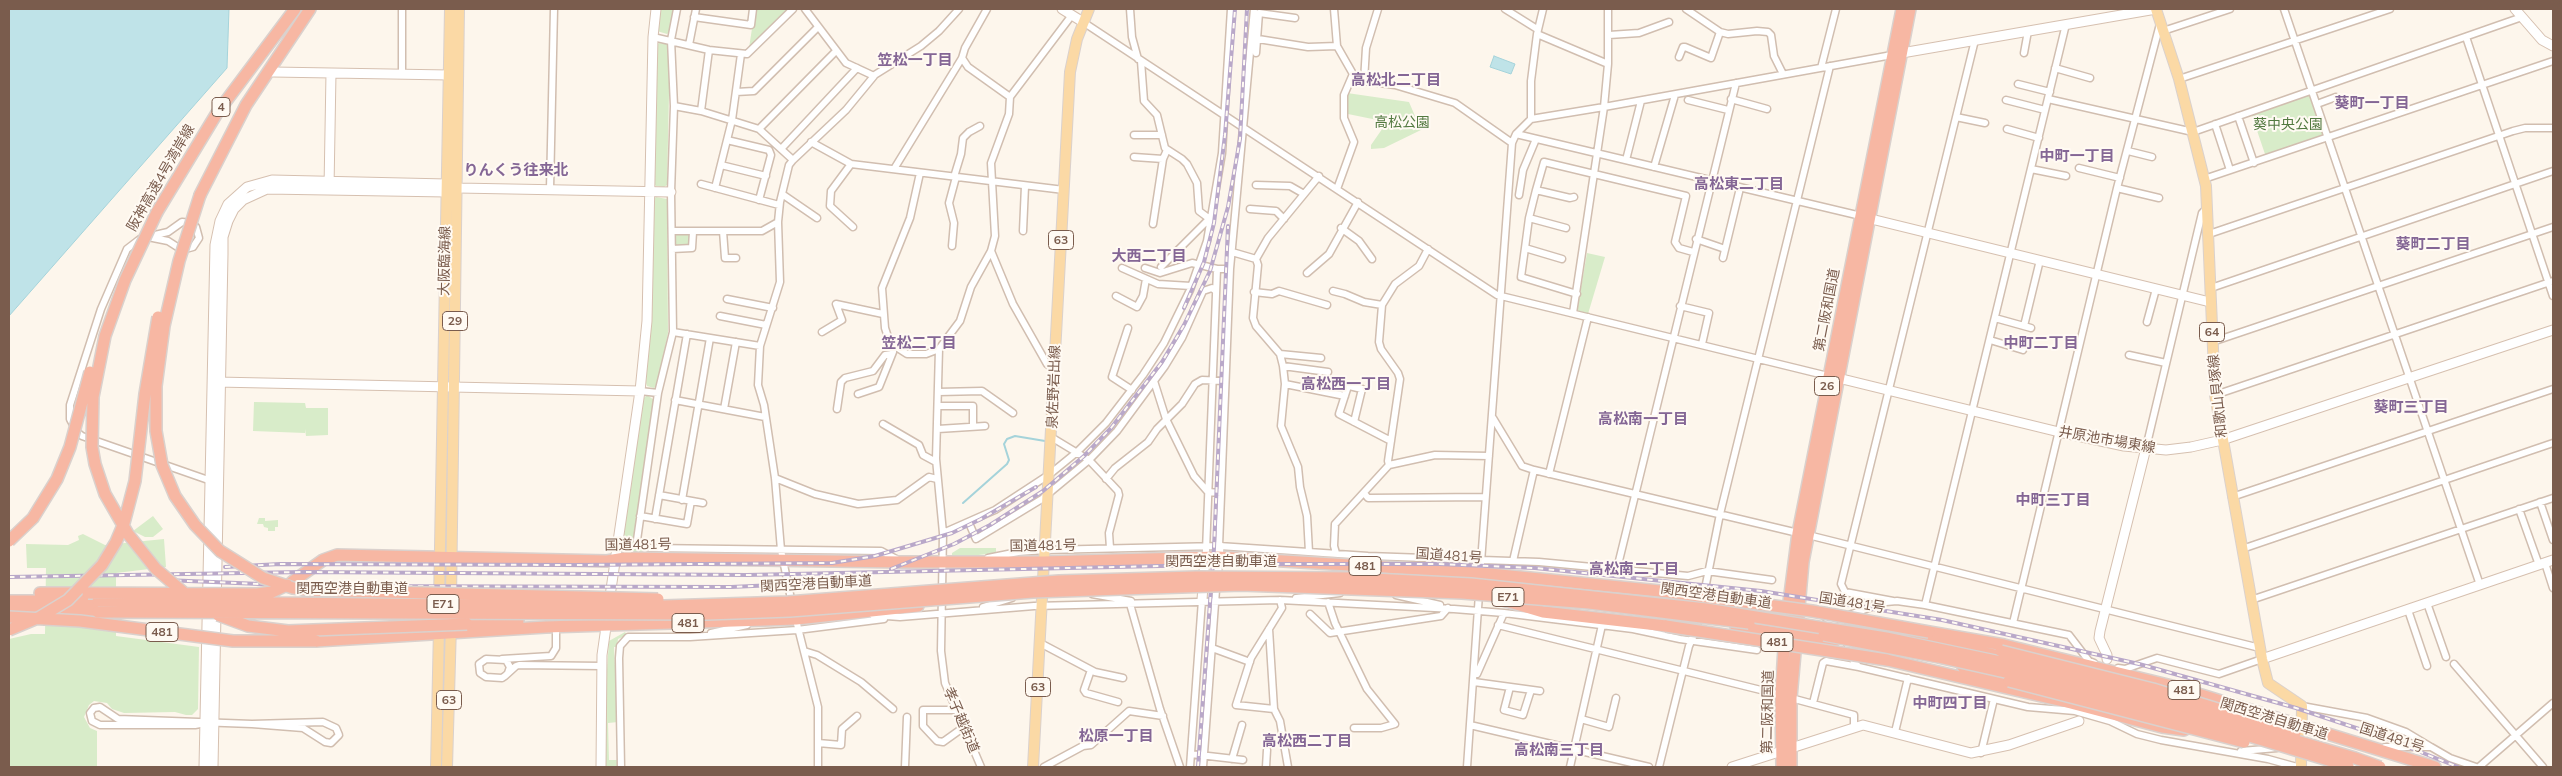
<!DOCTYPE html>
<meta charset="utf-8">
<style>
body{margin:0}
#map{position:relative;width:2562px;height:776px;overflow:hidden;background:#fdf6ec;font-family:Mulish,sans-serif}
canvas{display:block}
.frame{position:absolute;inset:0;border:10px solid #7a5c4d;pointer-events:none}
</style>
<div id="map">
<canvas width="2562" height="776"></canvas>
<div class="frame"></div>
</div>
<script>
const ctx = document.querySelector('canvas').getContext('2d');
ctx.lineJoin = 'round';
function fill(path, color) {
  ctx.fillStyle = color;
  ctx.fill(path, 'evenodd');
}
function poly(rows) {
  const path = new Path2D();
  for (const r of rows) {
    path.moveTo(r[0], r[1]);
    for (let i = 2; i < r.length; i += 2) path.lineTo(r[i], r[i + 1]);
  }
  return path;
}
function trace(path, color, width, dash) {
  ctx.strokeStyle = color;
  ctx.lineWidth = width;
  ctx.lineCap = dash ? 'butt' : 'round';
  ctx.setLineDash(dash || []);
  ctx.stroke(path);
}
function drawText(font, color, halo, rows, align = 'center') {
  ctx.font = font + ' Mulish,"Noto Sans JP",sans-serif';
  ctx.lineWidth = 4;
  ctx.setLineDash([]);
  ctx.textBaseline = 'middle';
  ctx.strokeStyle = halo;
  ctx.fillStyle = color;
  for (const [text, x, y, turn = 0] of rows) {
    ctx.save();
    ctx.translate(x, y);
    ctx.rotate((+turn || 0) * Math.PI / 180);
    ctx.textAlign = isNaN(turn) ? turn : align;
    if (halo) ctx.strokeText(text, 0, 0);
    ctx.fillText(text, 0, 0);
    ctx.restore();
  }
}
fill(poly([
 [660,9,674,9,670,32,667,34,657,31],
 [755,9,791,9,749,48],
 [659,43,666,44,670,48,667,185,664,187,656,186,653,183,656,45],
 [1347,93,1409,102,1415,116,1422,119,1423,129,1384,148,1371,149,1371,145,1387,122,1348,114],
 [2311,93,2326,137,2266,157,2251,113],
 [656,197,667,199,668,333,657,385,654,388,647,386,646,383,652,279,652,201],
 [675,233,689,233,690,244,675,245],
 [1587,253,1605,257,1588,314,1577,311],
 [647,395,654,400,633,540,638,547,645,549,640,554,626,553,623,542,629,490,643,399],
 [254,402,305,403,306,408,328,408,328,435,306,436,305,429,305,433,253,431],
 [153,516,163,529,153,537,145,537,133,531],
 [259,518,265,518,265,521,278,520,278,527,275,527,275,531,268,531,268,528,264,527,263,524,257,524],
 [83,534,105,545,164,539,166,567,116,573,116,636,199,647,198,709,192,715,186,715,175,712,124,713,112,709,107,703,94,701,89,705,84,717,90,728,97,731,97,767,9,767,9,639,31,634,45,634,46,568,27,568,26,544,68,545,79,540,78,536],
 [960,548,996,548,996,553,952,558,952,553],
 [625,632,627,635,618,639,617,647,614,647,618,722,608,723,609,760,618,760,619,767,605,767,604,712,609,641]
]), '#d8ecc9');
const water = poly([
 [9,9,229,9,227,68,9,316,9,9],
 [1494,56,1515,64,1511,74,1490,67,1494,56]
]);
fill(water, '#bfe3e8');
trace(water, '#a5d3da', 1);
trace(poly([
 [963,503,1007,464,1009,460,1004,444,1007,439,1015,436,1045,441]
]), '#a5d3da', 2);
const street = poly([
 [677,9,671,40,674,106,671,192,673,332,658,393,637,540,640,544,650,548,881,551,898,560],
 [1130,9,1132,37,1138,59],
 [1334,9,1337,46,1353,74,1344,95,1344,118,1354,142,1337,189],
 [1505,9,1537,29],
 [1543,9,1537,34,1608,64,1604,107,1892,55],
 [1686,9,1720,32,1728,34,1757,31,1768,32,1771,35,1774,56,1783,74],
 [2284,9,2480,585],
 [694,17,751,25,753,9],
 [1083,22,1497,295,1828,376],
 [2163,31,2230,9],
 [1609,35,1639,33,1669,22],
 [653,37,709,50,747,54,793,9],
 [2466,37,2553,296],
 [1252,38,1308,47,1337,46],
 [689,45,696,9],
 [1256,53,1259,13,1295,18],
 [2024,53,2028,31],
 [1679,57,1683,47,1685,47,1711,58,1720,32],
 [962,58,968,67,1010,97],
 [1141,61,1144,101,1157,115,1165,148,1182,159,1187,164,1197,183,1199,211,1211,220],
 [1608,64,1608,9],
 [1821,68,1836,9],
 [2055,68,2090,78],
 [402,74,402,9],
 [873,76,921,46,939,31,959,9],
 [2179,79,2390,9],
 [1352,80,1364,81,1366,48,1378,9],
 [1364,81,1395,85,1455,103,1512,143],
 [2018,84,2050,92],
 [736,92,754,91,818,27],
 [1731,99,1767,109],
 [2048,99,2193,132,2522,17],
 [1688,100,1728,110],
 [2006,100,2045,110],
 [2317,104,2336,97],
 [674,106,701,111,759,129,793,160,846,110,874,76,846,63,805,9],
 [701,111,709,50],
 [2238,116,2254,163],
 [1956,117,1985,123],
 [1531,119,1604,107,1573,313],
 [2215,124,2230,170],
 [759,129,836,51],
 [2007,129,2039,138],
 [1516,134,1861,216],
 [1134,135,1162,135],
 [727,140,769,150,771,155,759,200],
 [811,142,851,164,1064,190],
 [782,148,857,68],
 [2128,151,2152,157],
 [1134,157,1163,159],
 [1626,160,1641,101],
 [851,164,831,191,830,206,853,227],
 [721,165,766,176],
 [1654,167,1675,95],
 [2079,168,2120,178],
 [894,169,962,58,965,48,987,9],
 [2031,169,2066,176],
 [920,173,910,218,882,288,885,328,890,343,907,354,926,354,939,349],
 [954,177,961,154,963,138,969,132,980,126],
 [2204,179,2553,61],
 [701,184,779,205],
 [1256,185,1290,186,1304,194],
 [715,188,732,120,741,54],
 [2117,188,2159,198],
 [550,189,554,9],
 [1536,190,1544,162,1686,196,1675,242,1679,248,1693,252],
 [782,194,817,218],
 [1519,195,1523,170,1536,139],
 [1250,209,1276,211,1284,219],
 [1529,218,1536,190,1570,198,1574,197],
 [1153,224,1163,159,1167,150],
 [1341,228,1359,241,1372,259],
 [672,231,762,231,778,222],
 [723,231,725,258,736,258],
 [1023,231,1025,186],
 [2209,234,2513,131,2525,128,2553,128],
 [148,237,168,241,182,250,193,247,199,238,196,227,192,223,182,222,168,232,155,235,140,239,127,249,101,309,70,405,70,419,77,432,82,436,214,482],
 [1696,239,1725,249],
 [952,246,954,223,949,203,956,177],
 [1525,248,1529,218,1566,228],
 [672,249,692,248,693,232],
 [991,251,1013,304,1047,364,1054,369],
 [1232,252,1256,259],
 [1723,258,1740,188],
 [1562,259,1525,248,1521,277,1577,294],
 [1161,267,1208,220],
 [1122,268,1158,284,1191,286],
 [1145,268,1160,273,1192,263,1217,269,1230,269],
 [1307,273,1329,254,1358,202],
 [2211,288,2553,171],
 [1333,291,1345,294,1364,302,1382,305],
 [1254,292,1272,294,1279,291,1327,305],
 [1116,296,1137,307,1143,296,1146,279],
 [727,299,773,308],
 [1680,306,1709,313,1702,344],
 [720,316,766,325],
 [1995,318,2031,328],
 [2147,322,2156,289],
 [2024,326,2040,260],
 [1128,328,1112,377,1132,390],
 [673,332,760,346],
 [822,332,842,320,836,304,883,314],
 [1990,340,2023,350],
 [2212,342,2553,227],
 [1280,354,1321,358],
 [2129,355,2166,363],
 [1283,366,1328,372],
 [1154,381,1166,419,1194,476,1208,492,1221,493],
 [1332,382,1362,389,1354,422],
 [1285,384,1345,396],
 [1348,386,1339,414,1391,441],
 [640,391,658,393],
 [938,392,982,391,1013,413],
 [858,394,879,387,893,352],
 [2215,395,2553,281],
 [675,400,765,417],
 [938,406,973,406,973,426],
 [724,409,736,342],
 [837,409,841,382,845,378,873,371,885,355,892,354],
 [1493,418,1522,466,1534,470],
 [883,424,919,445,923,455,936,462],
 [938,429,985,426],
 [1051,437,1089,460,1118,491,1119,495,1109,533,1110,548],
 [2146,448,2202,213,2207,208],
 [1389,465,1388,461,1400,379,1398,373,1381,349,1379,342,1382,305,1395,284,1419,266,1428,249],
 [1549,474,1588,317],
 [775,478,815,494,858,504,897,500,929,477,937,479],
 [1106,479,1115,468,1148,442,1157,429,1182,404,1195,384,1202,380,1225,381],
 [1364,493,1368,498,1485,497],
 [659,495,703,503],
 [2232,497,2553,389],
 [682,500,710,338],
 [2540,502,2553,540],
 [2519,509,2539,565],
 [640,516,687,524,691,501],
 [655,519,687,334],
 [969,523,976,539,1042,499,1089,460,1117,431,1165,366,1182,338,1203,291,1212,288,1216,291],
 [943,533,995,510,1050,474,1077,452,1106,423,1143,375,1164,343,1190,290,1207,241,1222,153,1231,9],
 [1808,535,2260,648],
 [1219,546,1230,269,1254,9],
 [2242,549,2553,443],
 [1206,551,1217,269],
 [1309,552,1307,516,1300,487,1298,467,1281,426,1285,384,1283,366,1280,354,1256,326,1253,318,1258,265,1256,259,1268,238,1319,176],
 [1336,553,1334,546,1335,524,1389,465,1435,455,1489,456],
 [988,558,1018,552,1045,550,1219,546,1368,556,1539,562,1688,576,1707,571,1772,580],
 [1513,561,1534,470,1798,533],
 [2545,563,2553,588],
 [1617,569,1736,83],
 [1480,576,1512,143,1516,134,1531,119,1531,81,1537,34],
 [1092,594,1131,601],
 [1396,595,1440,605],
 [1296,598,1340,593],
 [1703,599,1720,514,1830,66],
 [2251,600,2553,498],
 [1893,601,1845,592,1841,584,1975,40],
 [1328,602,1335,623,1367,689,1395,724,1381,728,1354,728],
 [2427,603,2446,657],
 [792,604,781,550,775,478,764,405,758,385,760,346,780,282,778,222,780,202,789,165,793,160],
 [1130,604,1160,709,1180,767],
 [1925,605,2066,24],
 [983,607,1012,598],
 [2408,610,2427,666],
 [1310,614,1330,633,1441,616,1448,608],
 [873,615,900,617,1034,606,1280,600,1454,609,1504,613,1633,629,1680,639,1757,650],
 [795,616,818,707,818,767],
 [1826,623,1886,602,1897,601,1925,605,2069,635,2089,661,2094,663],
 [2013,623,2117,188,2160,24],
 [1498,625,1781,695],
 [1269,629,1274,709,1280,721,1288,767],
 [711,633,747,625],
 [1040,643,1095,672,1123,678],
 [1847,643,1854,662,1859,667,2028,707,2075,711,2110,721,2137,734,2161,740,2268,759,2297,767],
 [1212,648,1250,662],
 [804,651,817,655,861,682,893,709],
 [502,659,551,656,556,648,556,627],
 [2454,664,2543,767],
 [2118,668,2125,669,2157,658,2219,674,2262,659],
 [1091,670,1084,690,1086,693,1118,702],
 [508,673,510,667,506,660,486,659,479,664,480,673,486,677,502,678,505,676,516,666,519,665,602,666],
 [1477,674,1504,613],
 [1474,682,1540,691],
 [1510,687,1504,710,1523,715,1531,690],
 [1791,698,1854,715,1854,726],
 [1813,703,1823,663,1826,661,1859,667],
 [2302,706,2367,718,2406,732,2431,747],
 [1274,709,1236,705,1251,658,1282,608,1280,600],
 [957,710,923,710,923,726,937,741,943,742,964,727],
 [1581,719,1609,727,1616,698],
 [205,723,195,725,100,725,92,721,90,713,94,708,100,707,118,719,252,724,303,728,325,742,331,743,339,735,336,728,323,722,252,724],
 [1470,725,1649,767],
 [1895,732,1908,678],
 [818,743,841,745,842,729,857,716],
 [2385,747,2431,747,2450,758,2476,767],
 [2241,751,2277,748],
 [1981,753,1994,699],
 [1191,754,1243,760],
 [1232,759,1242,725],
 [621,767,619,658,620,646,628,637,690,637,797,630,884,619],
 [905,767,907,717],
 [981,767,945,683,941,651,943,533,936,459,939,349,960,321,971,287,991,251,995,236,991,163,1009,114,1010,97,1072,15],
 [1044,767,1083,746,1091,745,1129,711,1163,716],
 [1190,767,1202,600],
 [1203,767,1216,590],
 [1266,767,1267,750],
 [1467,767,1479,594],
 [1570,767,1602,625],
 [1659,767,1689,646,1695,633,1700,614],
 [2479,767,2553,703]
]);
const secondary = poly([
 [1062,9,1083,22],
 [2515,9,2542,40,2553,46],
 [1896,54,2156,9],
 [273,72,449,75],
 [329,188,331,73],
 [1863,217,2210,302],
 [1834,377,2059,432,2124,446,2166,450,2191,447,2222,440,2553,330],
 [217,382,640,391],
 [1216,583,1219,546],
 [1202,600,1205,557],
 [609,603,640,391,647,321,653,37,656,9],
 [2107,659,2107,655,2099,638,2100,631,2146,448],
 [2262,659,2553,560],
 [204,767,215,245,220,221,228,204,247,187,272,180,447,184,458,188,671,192],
 [213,767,223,254,223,237,228,221,234,209,243,200,267,189,447,192,453,189],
 [601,767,602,655,607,620],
 [1732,767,1863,725,1971,753,2009,745,2079,721]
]);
const primary = poly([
 [2156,9,2179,79,2206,186,2215,395,2262,659,2268,683,2302,706,2301,767],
 [439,600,450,9],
 [451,600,459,9],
 [436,767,439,627],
 [447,767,451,625],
 [1033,767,1070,72,1077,39,1089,9]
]);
const highway = poly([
 [200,195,246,105,310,9],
 [157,212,217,113,295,9],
 [292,582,323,560,337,555,607,561,625,558,901,562,1044,562,1218,557,1480,573,1670,592],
 [40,593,82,593],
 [1503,600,1543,612,1666,626],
 [9,601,98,601],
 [9,612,98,612],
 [467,624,518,621],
 [1736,627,1834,641],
 [1850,627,1899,634,2013,659],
 [1929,632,2004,645,2172,686,2435,767],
 [316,641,546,627,796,619,918,606],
 [1887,660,2067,702,2162,727,2184,730],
 [1963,667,2009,681],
 [2216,706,2246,709],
 [1782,767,1781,695,1785,633,1798,533,1902,9],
 [1791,767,1791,698,1803,562,1910,9]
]);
trace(street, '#d1beb0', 9);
trace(secondary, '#d6c0b0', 11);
trace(primary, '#dad1cd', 12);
trace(highway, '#dad1cd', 14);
trace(street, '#fff', 6);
trace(secondary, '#fff', 9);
trace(primary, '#fbd9a5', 10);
trace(highway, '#f7b7a3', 11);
const rail = poly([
 [1184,308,1204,262,1214,223,1225,135,1235,9],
 [225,567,280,564,573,565,832,563,875,556,952,533,981,519,1036,487],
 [891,569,954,544,990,525,1043,491,1084,456,1111,428,1162,362,1184,325,1210,271,1228,207,1240,139,1247,9],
 [9,577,303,572,747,575,1253,564,1439,564,1535,568,1761,591,1942,620,2139,664,2296,708,2383,737,2458,767],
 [165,580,308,586,731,587,818,583,844,579],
 [1198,767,1214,548,1228,226]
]);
trace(rail, '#b9a8c9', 4);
trace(rail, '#fffaf3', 2, [5.5]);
const highwayBridge = poly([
 [200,195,179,261,164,326,156,386,156,431,162,465,175,496,195,525,220,551,263,578,293,588,309,590,658,599],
 [157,212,125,280,105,336,93,397,92,447,95,464,105,494,128,534,156,569,196,603],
 [9,541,33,518,57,479,70,447,90,372],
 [1670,592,1812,611,1929,632],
 [88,593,257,594,272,592,287,585],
 [98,601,633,607,788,602,1059,581,1196,577,1353,578,1471,584,1706,609,1886,638,2057,674,2153,699,2355,758,2380,767],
 [98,612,707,614,790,611,1033,592,1241,585,1462,593,1589,603,1749,623],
 [218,615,248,626,288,631,467,624],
 [9,617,80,621,233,641,316,641],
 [1666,626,1887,660],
 [9,630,40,617,68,600,102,565,116,542,124,523,135,481,145,394,158,317],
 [1824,635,1938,657,2076,688,2223,728,2348,766],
 [2001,651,2153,689,2295,733],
 [2009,681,2244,742]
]);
trace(highwayBridge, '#dad1cd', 14, []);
trace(highwayBridge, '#f7b7a3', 11);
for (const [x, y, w] of [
 [221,107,18],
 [1061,240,25],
 [455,321,25],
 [2212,332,25],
 [1827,386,25],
 [1365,566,32],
 [1508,597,32],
 [443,604,32],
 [688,623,32],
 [162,632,32],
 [1777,642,32],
 [1038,687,25],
 [2184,690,32],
 [449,700,25]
]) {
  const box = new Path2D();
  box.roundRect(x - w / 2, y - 9.5, w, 19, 4);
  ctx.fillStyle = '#fffaf3';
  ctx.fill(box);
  trace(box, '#7a5c4d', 1);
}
drawText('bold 12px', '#7a5c4d', null, [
 ["4",221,107],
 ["63",1061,240],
 ["29",455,321],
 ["64",2212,332],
 ["26",1827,386],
 ["481",1365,566],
 ["E71",1508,597],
 ["E71",443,604],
 ["481",688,623],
 ["481",162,632],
 ["481",1777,642],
 ["63",1038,687],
 ["481",2184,690],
 ["63",449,700]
]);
drawText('14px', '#537a41', '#fffaf3', [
 ["高松公園",1402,123],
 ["葵中央公園",2288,125]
]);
drawText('14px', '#7a5c4d', '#fffaf3', [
 ["阪神高速4号湾岸線",161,178,-60],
 ["大阪臨海線",445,261,-89],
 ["第二阪和国道",1827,310,-79],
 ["泉佐野岩出線",1054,387,-88],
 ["和歌山貝塚線",2218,396,-96],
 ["井原池市場東線",2107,440,10],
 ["国道481号",638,545,-1],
 ["国道481号",1043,546,-1],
 ["国道481号",1449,556,4],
 ["関西空港自動車道",1221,562],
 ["関西空港自動車道",816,584,-3],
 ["関西空港自動車道",352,589],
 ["関西空港自動車道",1716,596,8],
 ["国道481号",1852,603,9],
 ["第二阪和国道",1768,712,-89],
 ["関西空港自動車道",2274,719,17],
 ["孝子越街道",961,720,67],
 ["国道481号",2392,738,18]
]);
drawText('bold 15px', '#846695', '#fffaf3', [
 ["笠松一丁目",915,60],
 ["高松北二丁目",1396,80],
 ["葵町一丁目",2372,103],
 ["中町一丁目",2077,156],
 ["りんくう往来北",516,170],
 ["高松東二丁目",1739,184],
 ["葵町二丁目",2433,244],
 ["大西二丁目",1149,256],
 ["笠松二丁目",919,343],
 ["中町二丁目",2041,343],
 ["高松西一丁目",1346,384],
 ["葵町三丁目",2411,407],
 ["高松南一丁目",1643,419],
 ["中町三丁目",2053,500],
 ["高松南二丁目",1634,569],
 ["中町四丁目",1950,703],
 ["松原一丁目",1116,736],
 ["高松西二丁目",1307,741],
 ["高松南三丁目",1559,750]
]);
</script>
